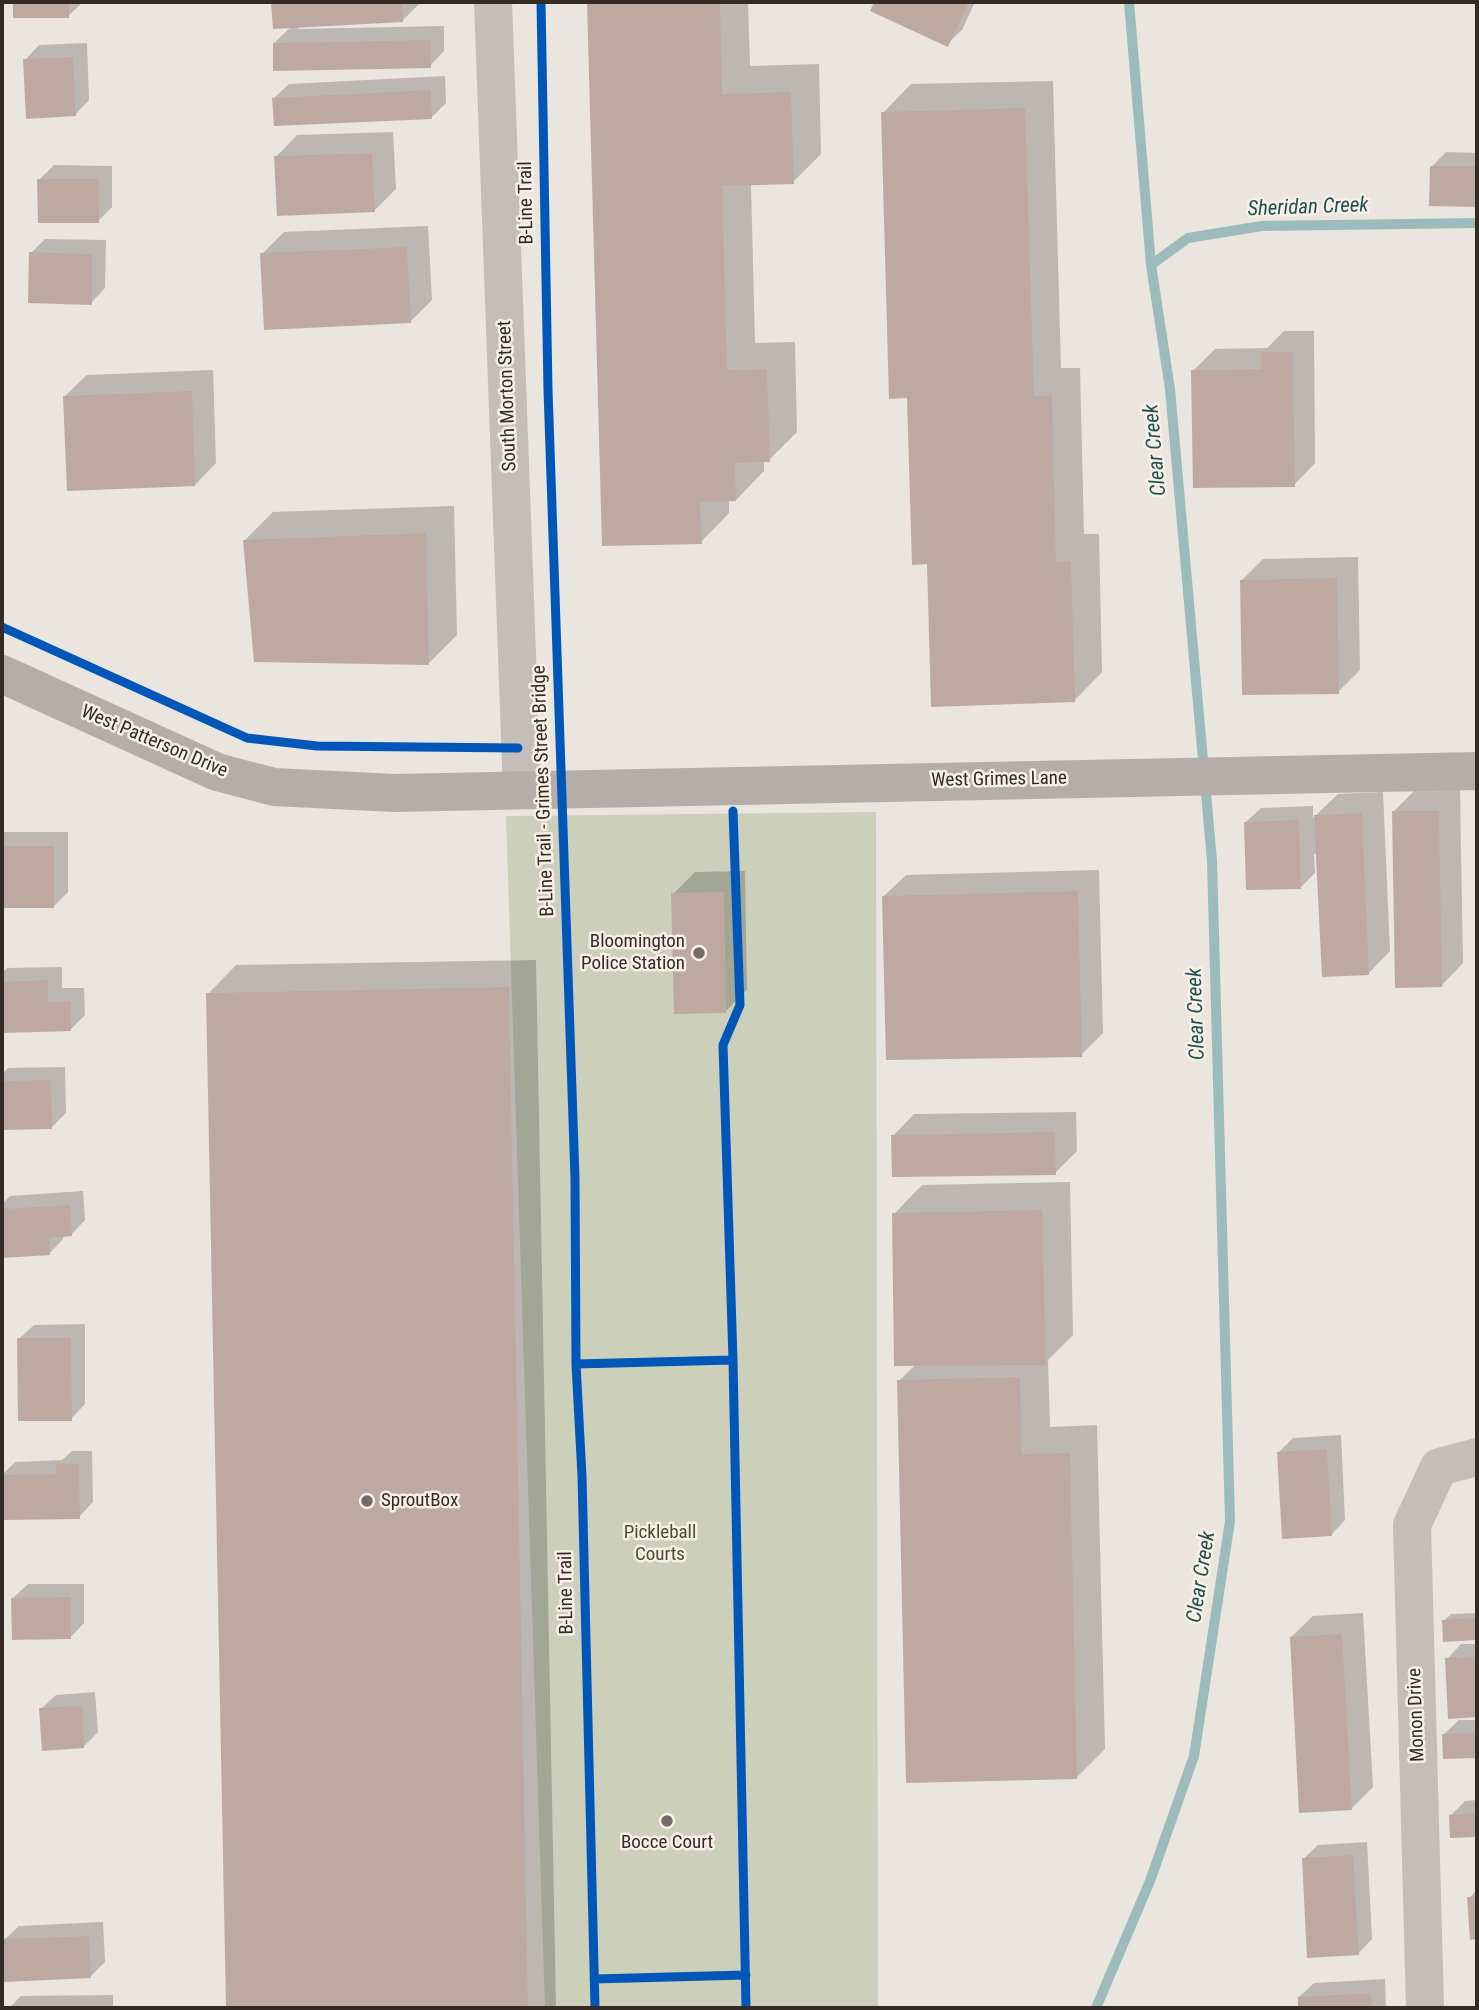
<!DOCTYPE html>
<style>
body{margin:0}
#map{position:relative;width:1479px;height:2010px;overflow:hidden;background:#ebe5df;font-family:"Roboto Condensed",sans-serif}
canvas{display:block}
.frame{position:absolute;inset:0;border:4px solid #342b27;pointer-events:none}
</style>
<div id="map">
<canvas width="1479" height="2010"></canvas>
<div class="frame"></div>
</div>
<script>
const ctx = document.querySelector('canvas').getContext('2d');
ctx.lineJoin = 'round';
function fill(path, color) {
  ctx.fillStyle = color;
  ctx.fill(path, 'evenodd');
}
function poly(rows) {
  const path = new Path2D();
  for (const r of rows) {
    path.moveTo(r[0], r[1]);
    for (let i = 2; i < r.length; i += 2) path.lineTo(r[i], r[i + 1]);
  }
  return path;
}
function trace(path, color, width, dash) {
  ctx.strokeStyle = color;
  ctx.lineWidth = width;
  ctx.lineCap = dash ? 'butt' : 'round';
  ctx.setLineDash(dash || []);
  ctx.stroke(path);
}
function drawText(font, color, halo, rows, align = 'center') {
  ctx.font = font + ' "Roboto Condensed",sans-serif';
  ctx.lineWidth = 5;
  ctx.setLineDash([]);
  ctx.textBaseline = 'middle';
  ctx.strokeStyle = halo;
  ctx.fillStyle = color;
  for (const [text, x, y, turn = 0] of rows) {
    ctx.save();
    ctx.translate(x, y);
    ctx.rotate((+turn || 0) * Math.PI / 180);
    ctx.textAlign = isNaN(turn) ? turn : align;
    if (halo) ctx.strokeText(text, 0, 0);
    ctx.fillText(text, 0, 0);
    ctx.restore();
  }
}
fill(poly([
 [876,812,878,2008,545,2008,506,816]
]), '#ccd0ba');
fill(poly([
 [15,2,83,2,68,16,15,17],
 [273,2,421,2,402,21,299,26,299,29,444,26,444,51,430,66,274,43,292,26,274,27],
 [589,2,748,2,750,66,819,64,821,154,793,182,751,184,755,343,795,342,797,432,769,460,764,460,764,471,736,500,729,500,729,513,701,542,603,544],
 [876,2,975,2,962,30,947,44,872,10],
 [87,43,89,100,75,115,25,60,39,45],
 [445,76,446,103,432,117,274,98,289,84],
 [1053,81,1061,368,1080,368,1084,534,1099,534,1102,672,1074,701,929,563,908,397,883,113,911,84],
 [393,132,396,189,374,211,276,157,297,135],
 [1446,152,1477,153,1477,205,1431,205,1431,167],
 [54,165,112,166,112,207,98,221,39,180],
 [428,226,432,300,410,322,262,254,284,232],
 [45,239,106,240,105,288,91,303,31,253],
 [1284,331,1314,331,1315,463,1294,485,1193,371,1215,349,1267,348],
 [213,370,216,463,195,485,65,396,87,375],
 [454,506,457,635,429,663,245,540,273,512],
 [1358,557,1360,670,1338,692,1242,580,1263,559],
 [1415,790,1460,790,1463,963,1442,985,1393,812],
 [1383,792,1390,951,1369,973,1318,854,1314,854,1315,873,1301,887,1246,822,1261,808,1313,806,1313,818,1338,794],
 [3,832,68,832,68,892,54,906,2,906],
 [1099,870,1103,1033,1081,1055,884,896,906,875],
 [745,871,747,990,726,1011,673,894,695,872],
 [536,960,556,2008,227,2008,208,994,236,965],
 [62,967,62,988,84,988,85,1015,71,1029,2,1031,2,973,7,968],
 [65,1067,66,1113,52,1127,2,1128,2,1074,8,1068],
 [1076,1112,1077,1151,1055,1173,893,1136,914,1114],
 [1070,1182,1073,1335,1048,1360,1050,1427,1097,1425,1105,1749,1077,1777,899,1381,916,1364,894,1214,922,1185],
 [83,1191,85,1220,71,1235,63,1235,63,1239,49,1254,2,1256,2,1204,10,1196],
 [85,1324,85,1404,71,1419,19,1339,34,1325],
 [1341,1435,1345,1520,1331,1535,1279,1452,1293,1438],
 [72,1451,92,1451,93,1502,79,1517,2,1518,2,1475,15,1462,62,1460],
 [28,1584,84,1584,84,1623,70,1638,13,1598],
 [1363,1613,1373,1787,1351,1809,1291,1637,1313,1616],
 [1477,1613,1477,1638,1445,1640,1444,1621,1451,1614],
 [1461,1644,1477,1644,1477,1716,1449,1717,1447,1659],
 [95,1692,98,1732,83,1747,41,1709,56,1695],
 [1459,1720,1477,1720,1477,1757,1445,1757,1444,1734],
 [1477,1800,1477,1835,1452,1836,1451,1815,1465,1801],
 [1367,1842,1372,1939,1358,1954,1303,1859,1318,1845],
 [1477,1890,1477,1937,1472,1938,1469,1898],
 [103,1922,105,1962,90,1977,4,1940,19,1926],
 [1385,1979,1386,2008,1300,2008,1299,1997,1314,1983],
 [113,1995,113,2008,9,2008,21,1996]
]), '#0003');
trace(poly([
 [1151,265,1188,238,1262,226,1477,223],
 [1096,2008,1150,1881,1194,1756,1230,1521,1212,861,1170,389,1151,265,1129,2]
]), '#9cbcbb', 10);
fill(poly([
 [13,2,69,2,69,18,13,18],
 [271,2,402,2,403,22,273,29],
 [587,2,720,2,722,94,791,92,794,184,722,186,727,370,767,369,770,462,735,463,736,501,700,502,702,544,602,546],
 [874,2,969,2,948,47,870,11],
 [430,40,431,68,273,71,273,43],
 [73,57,76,116,26,119,23,59],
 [431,90,432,119,274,126,272,98],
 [1025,108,1034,396,1052,395,1056,562,1071,561,1075,702,931,707,927,564,912,565,907,398,889,399,881,112],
 [372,153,375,212,277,216,274,156],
 [1430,166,1477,166,1477,207,1429,206],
 [37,179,99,179,99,223,38,223],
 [407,247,411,323,264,330,260,253],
 [29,252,92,254,92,305,28,303],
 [1261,352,1293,352,1295,487,1193,488,1191,370,1261,369],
 [192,391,195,486,67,491,63,396],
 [426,533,429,665,254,662,243,540],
 [1337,578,1339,694,1242,695,1240,580],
 [1392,811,1439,811,1442,987,1395,988],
 [1362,813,1369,975,1322,977,1314,815],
 [1299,820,1301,889,1246,890,1244,822],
 [2,846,54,846,54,908,2,908],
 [1078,891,1082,1057,886,1060,882,896],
 [724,892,726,1013,674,1014,671,893],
 [48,980,48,1002,71,1001,71,1031,2,1033,2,982],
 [509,987,528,2008,226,2008,206,993],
 [51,1080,52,1129,2,1130,2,1081],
 [1055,1132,1056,1175,892,1177,891,1135],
 [70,1205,72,1236,49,1238,50,1255,2,1258,2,1209],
 [1042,1210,1046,1365,894,1366,892,1213],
 [17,1338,71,1338,72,1421,18,1421],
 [1020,1377,1022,1454,1070,1453,1077,1779,906,1783,897,1380],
 [1327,1449,1332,1536,1282,1539,1277,1452],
 [56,1464,79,1464,80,1519,2,1520,2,1475,56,1474],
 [71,1597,71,1639,12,1640,11,1598],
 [1477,1618,1477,1640,1443,1642,1442,1620],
 [1342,1634,1352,1810,1299,1813,1290,1637],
 [1477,1657,1477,1717,1448,1719,1445,1658],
 [82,1706,84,1748,42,1751,39,1708],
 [1477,1733,1477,1758,1443,1759,1442,1734],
 [1477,1813,1477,1837,1450,1838,1449,1815],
 [1353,1855,1359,1955,1307,1958,1302,1858],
 [1467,1897,1477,1897,1477,1939,1470,1940],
 [89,1936,91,1978,4,1982,2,1939],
 [1371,1993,1372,2008,1298,2008,1298,1997]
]), '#bea9a1');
trace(poly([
 [493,2,522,790],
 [1425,2008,1412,1525,1439,1467,1477,1457]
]), '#c4bdb8', 38);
trace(poly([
 [2,674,217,772,274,787,394,793,1477,771]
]), '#b4ada9', 38);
trace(poly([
 [541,2,548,390,575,1178,576,1364,582,1476,595,2008],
 [2,627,247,738,317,746,518,748],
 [733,811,740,1005,723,1045,733,1360],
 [576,1364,733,1360,746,2008],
 [594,1979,746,1975]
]), '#0057b8', 9);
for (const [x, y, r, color] of [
 [699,953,7,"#746c67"],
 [367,1501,7,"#746c67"],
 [667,1821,7,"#746c67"]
]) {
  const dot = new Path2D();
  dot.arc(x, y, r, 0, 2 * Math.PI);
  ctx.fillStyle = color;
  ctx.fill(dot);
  trace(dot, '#f8efe6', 2.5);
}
drawText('19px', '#342b27', '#f8efe6', [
 ["B-Line Trail",527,203,-91],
 ["South Morton Street",508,396,-92],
 ["West Patterson Drive",154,742,23],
 ["West Grimes Lane",999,780,-1],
 ["B-Line Trail - Grimes Street Bridge",544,791,-92],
 ["B-Line Trail",567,1593,-91],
 ["Monon Drive",1417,1715,-92]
]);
drawText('19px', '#342b27', '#f8efe6', [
 ["Bloomington",685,942],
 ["Police Station",685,964],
 ["SproutBox",381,1501,"left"],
 ["Bocce Court",667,1843,"center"]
], 'right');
drawText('19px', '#44512c', '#f8efe6', [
 ["Pickleball",660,1533],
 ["Courts",660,1555]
]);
drawText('italic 21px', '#1f5153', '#f8efe6', [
 ["Sheridan Creek",1308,208,-2],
 ["Clear Creek",1156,450,-95],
 ["Clear Creek",1197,1014,-92],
 ["Clear Creek",1202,1577,-81]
]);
</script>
